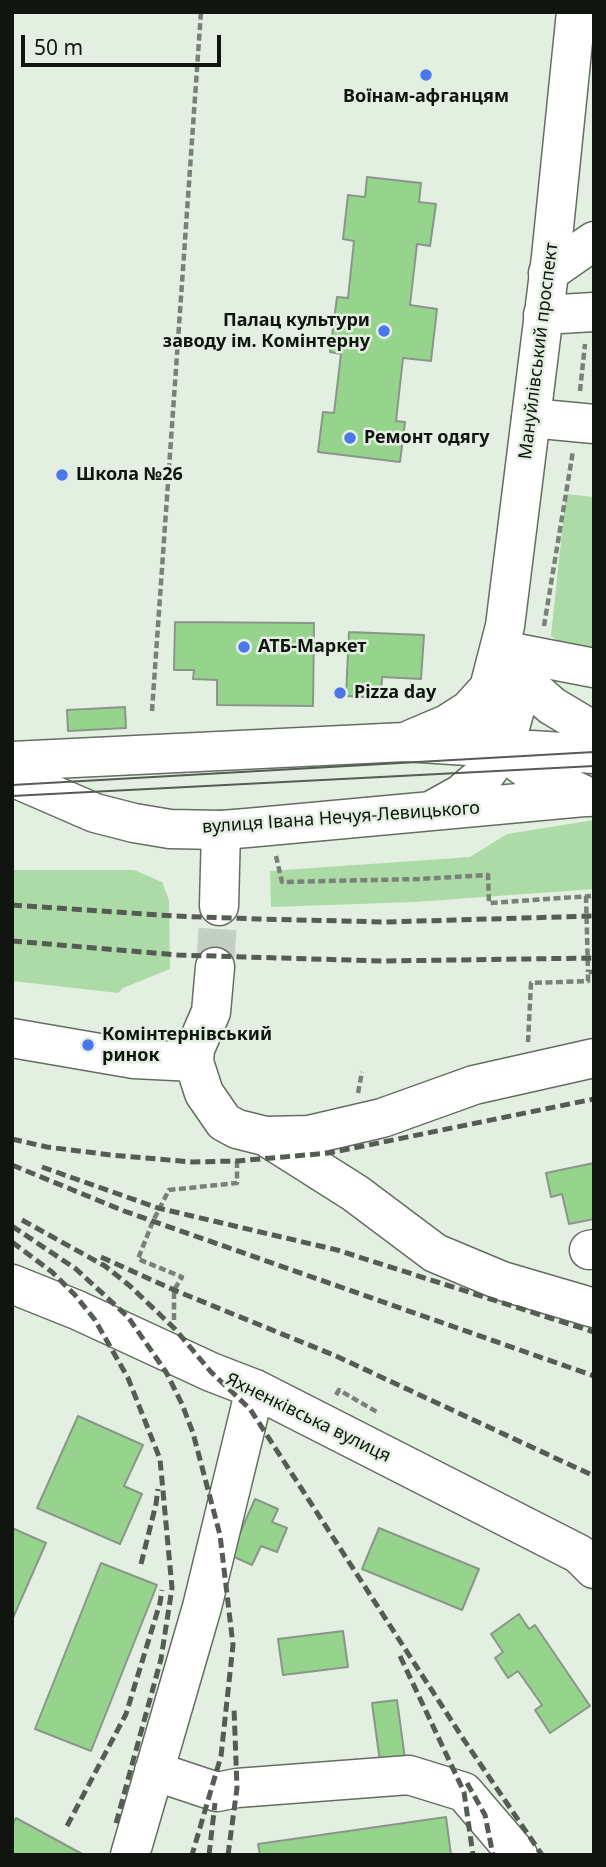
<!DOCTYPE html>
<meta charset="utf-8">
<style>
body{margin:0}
#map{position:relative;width:606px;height:1867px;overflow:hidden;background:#e3f0e1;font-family:"Noto Sans",sans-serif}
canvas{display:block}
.frame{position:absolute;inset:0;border:14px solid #101510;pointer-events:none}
.scale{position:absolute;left:21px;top:35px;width:200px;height:32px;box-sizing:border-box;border:4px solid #101510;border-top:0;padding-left:9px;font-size:21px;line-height:24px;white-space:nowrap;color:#101510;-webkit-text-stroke:5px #e3f0e1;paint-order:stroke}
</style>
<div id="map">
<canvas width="606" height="1867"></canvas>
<div class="frame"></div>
<div class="scale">50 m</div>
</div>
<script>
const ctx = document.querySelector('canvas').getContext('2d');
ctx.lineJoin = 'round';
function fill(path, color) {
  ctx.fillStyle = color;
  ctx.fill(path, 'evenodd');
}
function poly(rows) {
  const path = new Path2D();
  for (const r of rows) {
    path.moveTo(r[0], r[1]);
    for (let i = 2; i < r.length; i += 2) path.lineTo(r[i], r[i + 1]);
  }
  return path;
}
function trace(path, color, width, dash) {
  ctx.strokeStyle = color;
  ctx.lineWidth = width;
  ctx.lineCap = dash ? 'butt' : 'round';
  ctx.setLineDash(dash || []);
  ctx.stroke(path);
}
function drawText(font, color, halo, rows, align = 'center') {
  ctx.font = font + ' "Noto Sans",sans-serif';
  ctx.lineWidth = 5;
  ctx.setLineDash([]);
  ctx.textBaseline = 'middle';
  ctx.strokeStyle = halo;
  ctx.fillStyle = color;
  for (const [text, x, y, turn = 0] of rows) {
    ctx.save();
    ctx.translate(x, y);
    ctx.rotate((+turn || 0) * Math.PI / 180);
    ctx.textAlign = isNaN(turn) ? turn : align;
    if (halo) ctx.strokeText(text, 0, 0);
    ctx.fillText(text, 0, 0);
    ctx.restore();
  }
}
fill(poly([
 [566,494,594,497,594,652,567,649,551,636],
 [594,820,594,889,415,902,271,907,270,871,470,857,507,834],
 [12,870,134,870,162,882,169,900,170,969,123,988,118,993,12,981]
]), '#addba7');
const building = poly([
 [367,177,421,183,419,202,436,204,430,246,417,244,410,305,437,309,431,361,403,358,396,421,405,422,400,462,318,452,323,412,334,413,341,354,330,352,337,297,348,298,354,241,343,239,348,195,365,197,367,177],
 [175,622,314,623,313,706,217,705,217,680,193,679,194,670,174,670,175,622],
 [349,632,424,635,421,679,382,677,381,698,346,696,349,632],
 [125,707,126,728,68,731,67,710,125,707],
 [594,1163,594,1219,569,1224,562,1194,551,1197,546,1173,594,1163],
 [78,1416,143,1445,124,1486,142,1494,120,1544,37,1508,78,1416],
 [255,1499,278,1509,272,1522,287,1528,277,1552,261,1546,252,1565,230,1555,255,1499],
 [12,1528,46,1543,12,1620,12,1528],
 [379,1528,479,1569,462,1610,362,1569,379,1528],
 [101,1563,157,1585,91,1751,35,1729,101,1563],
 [519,1614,529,1629,535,1625,590,1706,550,1733,535,1710,542,1705,518,1671,508,1678,495,1658,503,1652,491,1634,519,1614],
 [343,1631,348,1667,283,1675,278,1639,343,1631],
 [397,1700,405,1759,380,1762,372,1703,397,1700],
 [446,1817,451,1855,260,1855,258,1844,446,1817],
 [16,1818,84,1855,12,1855,12,1825,16,1818]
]);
fill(building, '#96d48e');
trace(building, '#8a9689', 2);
trace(poly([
 [215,967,219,906]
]), '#c3cfc2', 38, [38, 19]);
const minor = poly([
 [548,273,594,241],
 [543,315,594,312],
 [531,418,594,424],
 [511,652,594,668],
 [219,906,221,830],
 [215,967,211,1012,195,1049,194,1062,204,1093,224,1122,237,1129,265,1136,309,1135,352,1125,382,1118,474,1085,594,1058],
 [12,1038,134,1059,194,1062],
 [265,1136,355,1193,435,1253,502,1281,594,1308],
 [589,1250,594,1249],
 [12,1284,77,1310,211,1372,255,1389,579,1554,594,1569],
 [154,1771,217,1792,237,1788,409,1775,464,1792,518,1855],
 [130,1855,202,1607,255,1389]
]);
const major = poly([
 [576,12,551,257,505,626,489,688,489,717,495,735,512,758,527,769,589,797],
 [512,655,528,685,552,706,594,731],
 [407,741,447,724,469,710,489,688],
 [12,761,405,742,594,754],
 [12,777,95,813,134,823,170,829,221,830,247,828,584,797],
 [434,809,461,794,487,772,504,749,516,706,516,684,511,652]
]);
trace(minor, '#636e61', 41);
trace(major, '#636e61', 41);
trace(poly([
 [580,391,585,344],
 [544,626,573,451],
 [152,711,201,12],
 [276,856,282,882,419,879,488,875,489,903,591,896],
 [586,896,588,972],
 [528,1042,531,983,588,981,588,972,592,972],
 [358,1093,362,1072],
 [174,1320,174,1290,182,1277,138,1259,153,1221,169,1190,237,1183,237,1161],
 [336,1395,339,1390,377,1412]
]), '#798278', 4.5, [7, 3.5]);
trace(minor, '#fff', 38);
trace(major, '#fff', 38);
trace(poly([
 [12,785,594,752],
 [12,796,594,766]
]), '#555c54', 2);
trace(poly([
 [12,905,174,916,258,919,385,922,594,916],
 [12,941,178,955,383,961,594,958],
 [12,1139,47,1147,111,1155,192,1162,237,1161,329,1153,594,1099],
 [12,1165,124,1211,594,1376],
 [42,1167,158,1208,337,1250,594,1332],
 [22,1220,105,1266,130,1286,175,1329,211,1372,250,1409,464,1740,542,1855],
 [12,1226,76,1269,128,1317,166,1372,182,1404,193,1433,220,1535,233,1645,221,1756,192,1855],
 [12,1242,52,1272,75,1295,95,1320,128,1378,160,1459,172,1588,161,1659,115,1827],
 [101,1257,174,1290,336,1356,594,1476],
 [141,1564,156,1504,158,1489],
 [400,1656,464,1792,473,1855],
 [467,1783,485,1815,493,1855],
 [67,1826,126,1714,160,1603,162,1590],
 [209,1855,215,1803],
 [228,1855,237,1788,234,1708]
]), '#555c54', 5, [10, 5]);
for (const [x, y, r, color] of [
 [426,75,7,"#4b77ea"],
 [384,331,7,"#4b77ea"],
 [350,438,7,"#4b77ea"],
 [62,475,7,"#4b77ea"],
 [244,647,7,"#4b77ea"],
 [340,693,7,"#4b77ea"],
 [88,1045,7,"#4b77ea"]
]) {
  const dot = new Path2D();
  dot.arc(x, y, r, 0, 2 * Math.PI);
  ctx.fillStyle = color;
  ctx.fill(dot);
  trace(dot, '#e3f0e1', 2.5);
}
drawText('bold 18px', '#101510', '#e3f0e1', [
 ["Воїнам-афганцям",426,97,"center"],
 ["Палац культури",370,321,"right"],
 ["заводу ім. Комінтерну",370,342,"right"],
 ["Ремонт одягу",364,438],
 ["Школа №26",76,475],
 ["АТБ-Маркет",258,647],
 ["Pizza day",354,693],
 ["Комінтернівський",102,1035],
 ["ринок",102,1056]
], 'left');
drawText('18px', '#101510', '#e3f0e1', [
 ["Мануйлівський проспект",539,351,-83],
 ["вулиця Івана Нечуя-Левицького",341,818,-4],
 ["Яхненківська вулиця",308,1418,26]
]);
</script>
